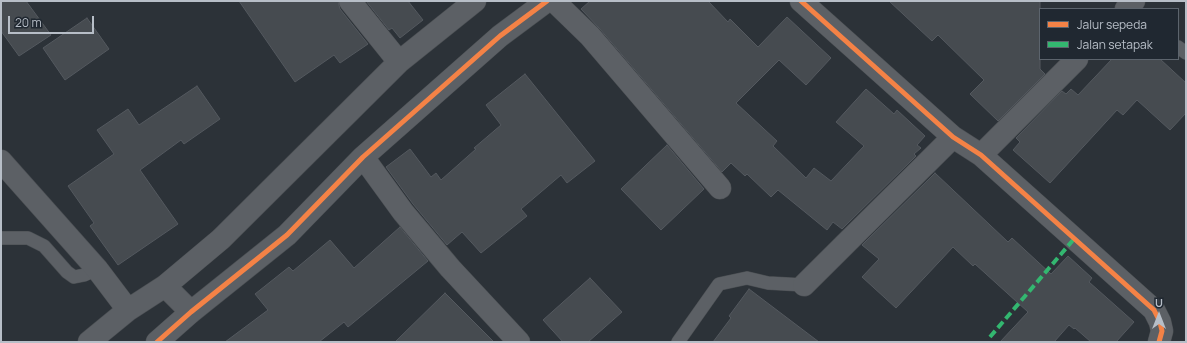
<!DOCTYPE html>
<style>
body{margin:0}
#map{position:relative;width:1187px;height:343px;overflow:hidden;background:#2c3238;font-family:Manrope,sans-serif}
canvas{display:block}
.frame{position:absolute;inset:0;border:2px solid #b7bec7;pointer-events:none}
.legend{position:absolute;left:1039px;top:8px;width:140px;height:52px;box-sizing:border-box;background:#202831;border:1px solid #5c646d;margin:0;padding:5px 7px;list-style:none;font-size:12px;color:#b7bec7}
.legend li{display:flex;align-items:center;gap:8px;height:20px}
.legend b{width:20px;border:1px solid #5c646d}
.north{position:absolute;left:1139px;top:295px;width:40px;height:40px;-webkit-text-stroke:3px #202831;paint-order:stroke;rotate:0deg;font-size:11px;font-weight:700;line-height:16px;text-align:center;color:#b7bec7}
.north::after{content:'';display:block;margin:auto;width:14px;height:18px;background:#b7bec7;clip-path:polygon(50% 0,100% 100%,50% 72%,0 100%)}
.scale{position:absolute;left:8px;top:16px;width:86px;height:18px;box-sizing:border-box;border:2px solid #b7bec7;border-top:0;padding-left:5px;font-size:12px;line-height:14px;white-space:nowrap;color:#b7bec7;-webkit-text-stroke:3px #202831;paint-order:stroke}
</style>
<div id="map">
<canvas width="1187" height="343"></canvas>
<div class="frame"></div>
<ul class="legend">
<li><b style="height:5px;background:#f48246"></b>Jalur sepeda</li>
<li><b style="height:5px;background:#33b770"></b>Jalan setapak</li>
</ul>
<div class="north">U</div>
<div class="scale">20 m</div>
</div>
<script>
const ctx = document.querySelector('canvas').getContext('2d');
ctx.lineJoin = 'round';
function fill(path, color) {
  ctx.fillStyle = color;
  ctx.fill(path, 'evenodd');
}
function poly(rows) {
  const path = new Path2D();
  for (const r of rows) {
    path.moveTo(r[0], r[1]);
    for (let i = 2; i < r.length; i += 2) path.lineTo(r[i], r[i + 1]);
  }
  return path;
}
function trace(path, color, width, dash) {
  ctx.strokeStyle = color;
  ctx.lineWidth = width;
  ctx.lineCap = dash ? 'butt' : 'round';
  ctx.setLineDash(dash || []);
  ctx.stroke(path);
}
const building = poly([
 [1,1,26,1,51,35,19,56,1,31,1,1],
 [239,1,338,1,340,9,368,44,340,63,334,55,295,82,239,1],
 [366,1,408,1,423,20,400,38,392,28,389,30,366,1],
 [590,1,708,1,728,22,730,19,758,47,787,17,831,58,806,85,779,60,736,103,777,141,773,146,806,178,814,168,831,181,864,146,836,122,866,89,894,114,897,110,925,136,917,145,921,148,914,154,916,156,842,229,833,222,827,230,778,190,771,197,747,174,745,176,731,163,722,172,599,28,581,9,590,1],
 [889,1,1040,1,1040,69,1045,74,998,121,970,94,984,80,938,35,932,41,889,1],
 [87,18,109,49,65,80,43,48,87,18],
 [1112,59,1160,59,1186,83,1186,113,1170,130,1137,100,1123,115,1117,110,1050,183,1013,150,1020,142,1016,138,1062,91,1066,94,1071,89,1078,95,1112,59],
 [525,74,595,161,567,183,561,175,521,209,527,216,481,253,462,232,447,245,413,204,386,167,410,149,431,177,436,173,441,180,476,149,474,148,501,125,486,105,525,74],
 [197,86,220,119,184,144,181,140,140,170,178,224,118,265,90,226,94,223,68,186,114,154,97,130,128,109,139,125,197,86],
 [667,145,704,189,661,230,621,189,667,145],
 [935,173,1008,242,1012,238,1051,274,1068,256,1092,278,1089,282,1134,322,1116,342,1091,342,1075,328,1074,329,1069,325,1054,342,1000,342,1028,312,975,264,973,266,953,247,896,308,862,277,879,259,862,245,935,173],
 [400,227,428,261,348,327,344,322,319,342,225,342,268,310,255,294,289,267,293,271,330,240,354,268,400,227],
 [590,278,622,312,588,342,563,342,543,320,590,278],
 [749,289,819,342,713,342,731,318,729,316,749,289],
 [445,293,494,342,395,342,445,293]
]);
fill(building, '#464b50');
trace(building, '#54595f', 1);
const service = poly([
 [1178,47,1186,53],
 [1,238,28,238,44,246,67,272,74,277,84,275,97,269],
 [678,342,719,284,747,278,768,283,804,285]
]);
const minor = poly([
 [350,1,399,62],
 [554,1,590,36,720,188],
 [801,1,953,137,981,155,1154,310,1160,322,1162,331,1159,342],
 [1126,9,1134,1],
 [981,155,1077,59],
 [363,157,403,212,450,268,519,342],
 [1,161,97,269,128,310],
 [804,285,953,137],
 [165,286,191,312],
 [89,342,128,310,165,286,221,239,399,62,475,1],
 [157,342,191,312,287,235,363,157,500,36,547,1]
]);
trace(service, '#4a4e52', 14);
trace(minor, '#4a4e52', 23);
trace(service, '#5c6065', 13);
trace(minor, '#5c6065', 22);
trace(poly([
 [990,337,1074,239]
]), '#33b770', 4, [8, 4]);
trace(poly([
 [801,1,953,137,981,155,1154,310,1160,322,1162,331,1159,342],
 [157,342,191,312,287,235,363,157,500,36,547,1]
]), '#f48246', 5);
</script>
